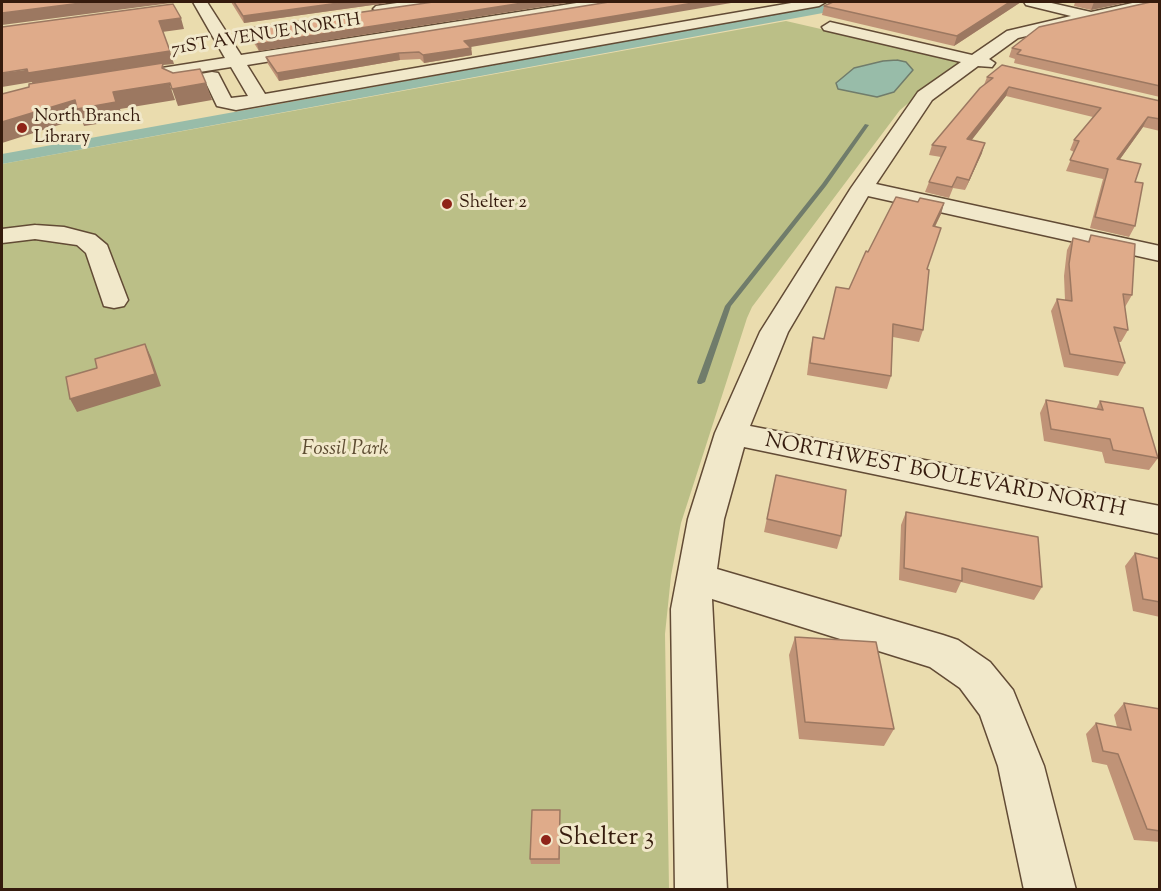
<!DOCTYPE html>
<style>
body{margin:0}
#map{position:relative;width:1161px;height:891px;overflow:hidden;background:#eadcae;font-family:"Sorts Mill Goudy",serif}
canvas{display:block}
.frame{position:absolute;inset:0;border:3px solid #351b0d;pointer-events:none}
</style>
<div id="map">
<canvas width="1161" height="891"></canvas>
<div class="frame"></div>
</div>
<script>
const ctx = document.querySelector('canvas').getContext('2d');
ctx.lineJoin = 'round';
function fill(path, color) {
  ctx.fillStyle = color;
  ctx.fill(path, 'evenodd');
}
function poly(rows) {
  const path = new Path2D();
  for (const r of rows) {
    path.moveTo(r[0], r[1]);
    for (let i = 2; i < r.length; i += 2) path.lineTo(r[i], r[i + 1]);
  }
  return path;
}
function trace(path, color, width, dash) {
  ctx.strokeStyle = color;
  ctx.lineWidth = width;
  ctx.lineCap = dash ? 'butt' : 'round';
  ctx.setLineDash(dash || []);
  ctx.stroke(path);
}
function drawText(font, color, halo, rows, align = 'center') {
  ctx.font = font + ' "Sorts Mill Goudy",serif';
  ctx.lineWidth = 6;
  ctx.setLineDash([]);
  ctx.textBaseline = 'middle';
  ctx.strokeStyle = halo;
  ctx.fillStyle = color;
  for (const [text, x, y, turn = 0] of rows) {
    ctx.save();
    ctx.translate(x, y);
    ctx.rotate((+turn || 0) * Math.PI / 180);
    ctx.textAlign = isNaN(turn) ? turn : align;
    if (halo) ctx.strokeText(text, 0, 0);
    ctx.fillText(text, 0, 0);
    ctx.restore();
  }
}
fill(poly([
 [786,21,960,61,900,110,752,307,747,318,681,523,671,576,665,634,669,889,2,889,2,164]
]), '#bbbf87');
const water = poly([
 [897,60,906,62,913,70,894,92,877,97,838,89,836,83,854,68,883,61,897,60]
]);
fill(water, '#98bca9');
trace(water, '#707c6b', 1.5);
fill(poly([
 [865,124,869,125,826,186,731,306,705,382,701,384,698,384,697,382,725,306,822,184,865,124]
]), '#707c6b');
fill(poly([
 [843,2,867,2,861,6,2,164,2,154,843,2]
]), '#98bca9');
const minor = poly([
 [193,2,207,2,241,55,583,2,615,2,608,6,247,65,265,94,797,2,826,2,819,6,236,110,217,106,206,83,178,88,169,83,172,79,212,72,218,73,231,98,248,96,231,67,124,84,118,83,115,79,124,74,225,58,193,2],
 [404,2,440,2,433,6,381,14,373,9,376,6,404,2],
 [1024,2,1047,2,1091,12,1137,2,1160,2,1160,5,1018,38,989,59,995,63,992,67,978,66,932,100,876,184,1160,246,1160,261,868,196,788,332,750,426,1160,506,1160,534,744,447,724,519,717,569,943,635,958,640,990,662,1013,690,1044,766,1076,890,1024,890,998,766,980,715,960,688,930,667,712,599,727,890,675,890,671,609,688,519,715,433,760,332,851,188,918,92,961,62,824,30,822,27,830,22,972,55,1007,31,1071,16,1026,5,1024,2],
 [35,225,64,227,95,235,107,245,128,300,124,306,114,308,104,306,86,253,77,245,35,239,2,243,2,229,35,225]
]);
trace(minor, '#624b35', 3);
fill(minor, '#f1e8ca');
fill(poly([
 [231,2,394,2,244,23],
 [433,2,572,2,259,51,252,40,250,33,252,33,250,28],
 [1021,2,954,46,822,15,824,6],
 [1075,2,1129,2,1091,10,1074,6],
 [1160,2,1160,97,1014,63,1015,59,1009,57,1012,48],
 [471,47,472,55,424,63,420,59,400,60,279,81,268,64,266,57],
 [987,77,1160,101,1160,131,1143,127,1120,159,1135,182,1135,226,1129,237,1090,228,1103,179,1066,171,1074,152,1070,150,1074,140,1093,117,1006,96,971,140,982,153,965,190,953,188,949,198,925,192,929,182,941,157,929,155,932,145,984,85],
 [918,202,944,203,941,214,935,227,927,269,923,330,919,342,893,337,891,376,887,389,807,375,810,350,813,337,823,339,868,252],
 [1091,235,1132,295,1125,307,1128,330,1121,342,1118,342,1125,363,1118,376,1064,367,1051,311,1057,299,1065,300,1064,276,1067,250,1073,238,1088,242],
 [1046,400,1096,409,1100,401,1158,458,1149,470,1105,463,1102,452,1044,441,1040,413],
 [776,475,841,536,837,549,764,532],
 [906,512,1042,587,1034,600,961,582,956,593,899,580,901,525],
 [1135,553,1160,559,1160,617,1133,611,1125,566],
 [795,637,894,729,884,746,799,739,789,655],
 [1124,703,1160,709,1160,842,1134,840,1107,765,1092,762,1086,734,1096,723,1117,727,1114,715],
 [560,810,560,864,531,864,530,859]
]), '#c09377');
fill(poly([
 [89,2,170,2,171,3,2,25,2,26,2,13],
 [346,2,394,2,244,23,243,16],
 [529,2,572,2,259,51,257,44],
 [699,2,737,2,465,48,464,41],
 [1010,2,1021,2,954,46,957,36],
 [1094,2,1129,2,1091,10],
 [181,18,184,29,162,32,159,21],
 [471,48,472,55,424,63,423,55],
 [170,51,174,64,163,65,175,100,120,109,123,120,84,126,81,118,2,143,2,122,75,100,116,102,33,86,32,82,2,87,2,73],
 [399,53,400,60,279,81,277,73],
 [206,83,212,100,178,106,172,89],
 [1009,87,1006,96,964,150,967,139],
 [1148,117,1143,127,1113,169,1117,159],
 [985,143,982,153,965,190,969,180],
 [944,203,941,214,929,238,933,226],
 [145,344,151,357,161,386,77,412,70,399]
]), '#9c7861');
const building = poly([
 [2,2,89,2,2,13,2,2],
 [234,2,346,2,243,16,234,2],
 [433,2,529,2,257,44,250,33,253,33,250,28,433,2],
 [609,2,699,2,464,41,471,48,423,55,419,52,399,53,277,73,266,57,609,2],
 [833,2,1010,2,957,36,824,6,833,2],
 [1151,2,1160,2,1160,86,1017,54,1021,50,1012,48,1039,27,1151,2],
 [173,4,181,18,159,21,170,51,28,73,27,69,2,73,2,27,173,4],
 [163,63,162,68,173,73,200,69,206,83,172,89,170,83,113,92,116,102,77,109,75,100,2,122,2,94,29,87,29,84,163,63],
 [1002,65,1160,101,1160,119,1148,117,1117,159,1141,164,1135,182,1143,183,1135,226,1095,217,1108,169,1070,160,1079,141,1074,140,1101,108,1009,87,967,139,985,143,969,180,957,177,952,187,929,182,946,147,932,145,980,88,993,78,987,77,1002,65],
 [896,197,918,202,920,198,944,203,933,226,941,228,927,269,929,270,923,330,893,324,891,376,810,363,813,337,824,339,836,287,849,289,866,251,868,252,896,197],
 [1091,235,1135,244,1132,295,1123,294,1128,330,1114,327,1125,363,1070,354,1057,299,1072,301,1069,264,1073,238,1089,242,1091,235],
 [145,344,155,374,70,399,66,377,97,368,95,359,145,344],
 [1046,400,1103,410,1100,401,1143,408,1158,458,1113,450,1110,439,1051,429,1046,400],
 [776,475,846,490,841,536,767,519,776,475],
 [906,512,1038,537,1042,587,962,568,962,581,904,568,906,512],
 [1135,553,1160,559,1160,602,1143,599,1135,553],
 [795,637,876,642,894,729,805,722,795,637],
 [1124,703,1160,709,1160,831,1147,829,1118,754,1103,751,1096,723,1131,730,1124,703],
 [532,810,560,810,559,859,530,859,532,810]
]);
fill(building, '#dfab8a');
trace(building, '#9c7861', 1.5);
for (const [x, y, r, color] of [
 [22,128,6,"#8f2418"],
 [447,204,6,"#8f2418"],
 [546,840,6,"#8f2418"]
]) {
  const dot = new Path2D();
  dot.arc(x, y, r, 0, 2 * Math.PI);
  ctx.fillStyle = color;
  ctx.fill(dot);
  trace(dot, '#f1e8ca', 2);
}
drawText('18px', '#351b0d', '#f1e8ca', [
 ["71ST AVENUE NORTH",266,36,-9]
]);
drawText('18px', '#351b0d', '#f1e8ca', [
 ["North Branch",34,118],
 ["Library",34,139],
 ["Shelter 2",459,204]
], 'left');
drawText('italic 21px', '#5d4c32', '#f1e8ca', [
 ["Fossil Park",345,450]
]);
drawText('21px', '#351b0d', '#f1e8ca', [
 ["NORTHWEST BOULEVARD NORTH",945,477,11]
]);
drawText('26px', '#351b0d', '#f1e8ca', [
 ["Shelter 3",558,840]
], 'left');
</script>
